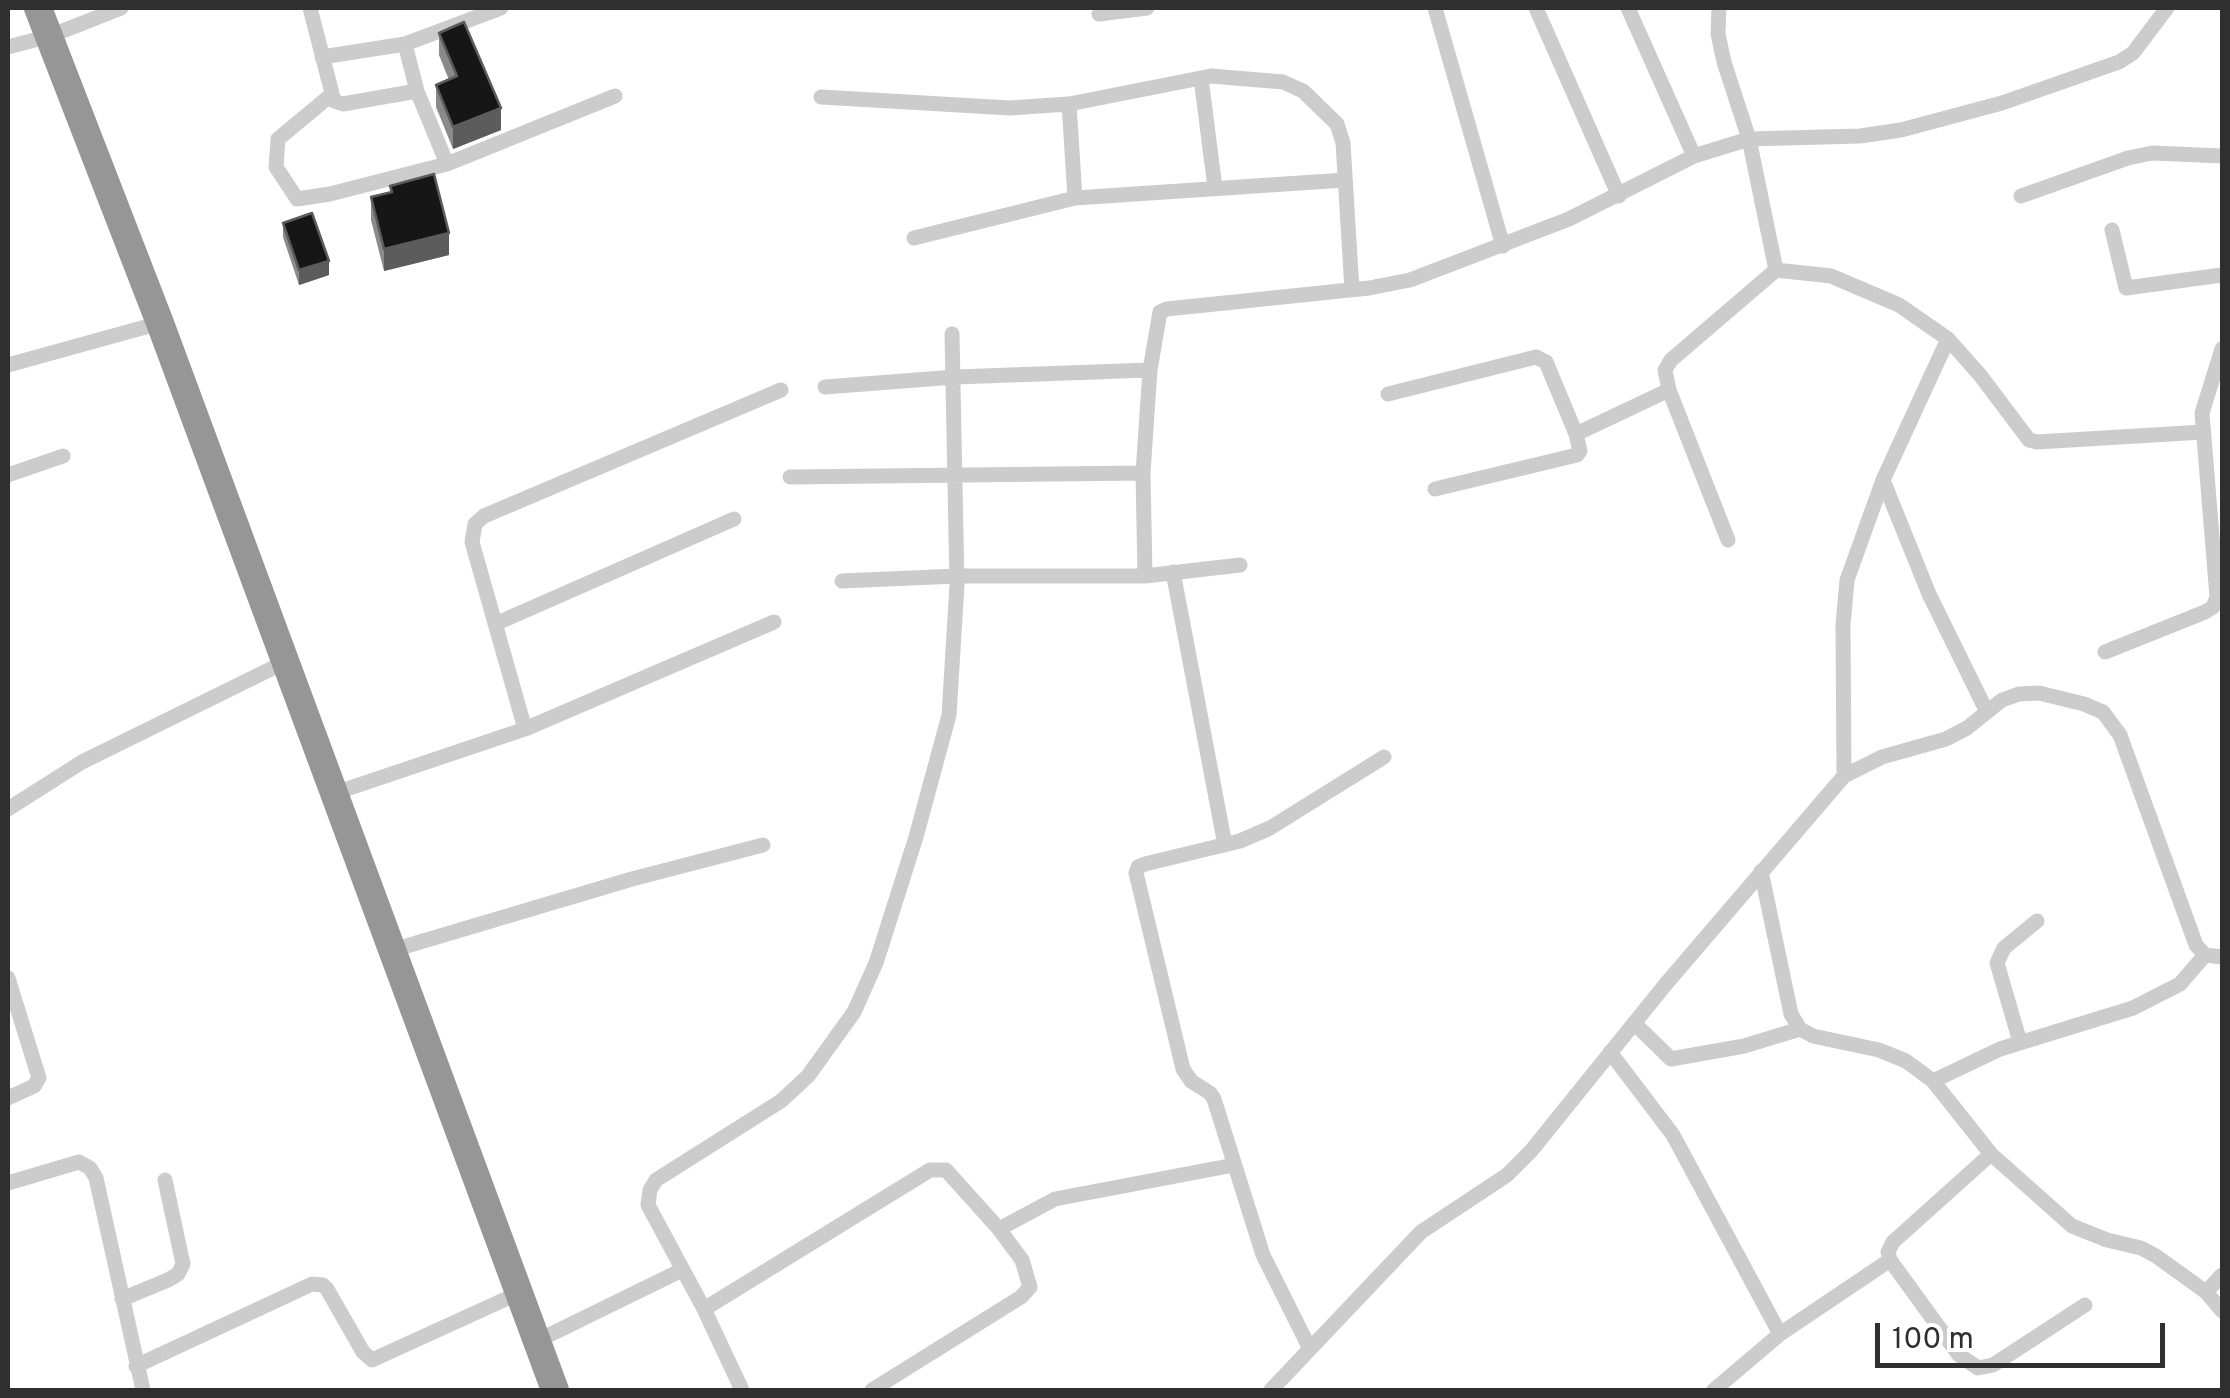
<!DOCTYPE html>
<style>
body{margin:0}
#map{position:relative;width:2230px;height:1398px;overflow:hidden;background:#fff;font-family:Overpass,sans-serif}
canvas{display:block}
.frame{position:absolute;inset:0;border:10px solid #2f2f2f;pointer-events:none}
.scale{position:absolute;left:1875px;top:1323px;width:290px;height:45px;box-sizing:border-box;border:5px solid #2f2f2f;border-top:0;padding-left:12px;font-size:30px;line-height:35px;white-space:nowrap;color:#2f2f2f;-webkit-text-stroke:8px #fff;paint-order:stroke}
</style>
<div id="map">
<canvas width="2230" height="1398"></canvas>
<div class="frame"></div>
<div class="scale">100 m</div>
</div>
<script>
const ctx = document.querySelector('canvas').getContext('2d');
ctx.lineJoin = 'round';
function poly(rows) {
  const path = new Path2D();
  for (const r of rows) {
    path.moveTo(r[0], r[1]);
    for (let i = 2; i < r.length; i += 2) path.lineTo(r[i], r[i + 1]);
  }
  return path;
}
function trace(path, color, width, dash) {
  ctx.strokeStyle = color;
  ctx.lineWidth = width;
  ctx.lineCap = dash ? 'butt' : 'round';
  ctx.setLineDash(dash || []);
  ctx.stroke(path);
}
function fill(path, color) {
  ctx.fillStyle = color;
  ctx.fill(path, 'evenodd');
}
trace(poly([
 [310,8,334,101,343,104,417,91],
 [1435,8,1503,246],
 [1536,8,1619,196],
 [1628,8,1694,156],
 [1719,8,1718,34,1724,62,1749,139,1776,270],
 [1099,14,1147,8],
 [405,44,417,91,447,164],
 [8,47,50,36,121,8],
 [322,57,405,44,501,8],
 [1201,78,1215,188],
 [331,95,278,139,276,167,297,199,330,194,447,164,615,96],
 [821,97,1010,108,1069,104,1211,76,1283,82,1303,91,1337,124,1343,143,1352,290],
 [1069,104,1075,198],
 [2021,196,2128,158,2152,153,2222,156],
 [2112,230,2126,288,2222,275],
 [914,238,1075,198,1345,180],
 [8,365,160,323],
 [825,387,955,377,1150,370],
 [1388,394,1536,357,1546,362,1576,434,1580,451,1577,455,1435,489],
 [1576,434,1669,390],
 [8,475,63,456],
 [790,477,1143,473],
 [1883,480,1929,594,1987,712],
 [1728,540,1669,390,1665,370,1671,360,1776,270,1831,276,1899,305,1948,339,1980,375,2029,440,2037,442,2203,432],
 [1173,572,1225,845],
 [1145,576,1143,473,1150,370,1160,312,1167,309,1369,288,1410,280,1569,219,1694,156,1749,139,1860,136,1901,130,2002,103,2119,62,2133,53,2167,8],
 [842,581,957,576,1145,576,1240,565],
 [495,624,734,519],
 [2105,652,2205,612,2213,607,2217,597,2202,413,2222,349],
 [525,729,472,542,475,524,484,516,781,390],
 [1844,776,1843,625,1847,580,1883,480,1948,339],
 [332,794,525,729,774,622],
 [8,809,82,762,283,663],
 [1761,871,1791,1014,1800,1029,1813,1036,1879,1050,1906,1061,1933,1081,1991,1154,2072,1226,2107,1240,2141,1248,2156,1256,2206,1292,2222,1311],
 [393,950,632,879,763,845],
 [8,978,39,1078,34,1086,8,1098],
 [1634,1023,1671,1059,1744,1046,1800,1029],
 [2020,1042,1997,963,2004,948,2037,921],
 [1610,1052,1673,1135,1780,1334],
 [1933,1081,2000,1049,2133,1008,2180,984,2205,955],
 [1991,1154,1893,1242,1888,1252,1890,1260,1959,1355,1978,1368,1993,1365,2085,1305],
 [8,1183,79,1162,90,1168,96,1178,143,1390],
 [999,1229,1055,1199,1234,1165],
 [2206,1292,2222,1275],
 [122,1299,168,1280,178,1274,183,1264,165,1180],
 [704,1309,930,1170,946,1170,999,1229,1022,1260,1030,1287,1021,1297,872,1390],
 [537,1341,682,1270],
 [1309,1347,1263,1255,1214,1099,1210,1093,1191,1081,1183,1069,1136,873,1138,867,1145,864,1240,841,1270,828,1384,757],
 [136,1366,312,1284,323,1285,327,1289,363,1352,372,1360,519,1293],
 [742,1390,704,1309,648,1205,650,1190,656,1180,781,1101,808,1076,854,1012,876,963,916,837,949,715,957,585,952,334],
 [1271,1390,1421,1232,1507,1175,1531,1151,1665,985,1844,776,1882,757,1946,739,1967,728,2002,700,2019,694,2039,693,2084,704,2103,712,2120,735,2196,945,2205,955,2222,957],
 [1714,1390,1780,1334,1890,1260]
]), '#ccc', 15);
trace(poly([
 [38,8,160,323,555,1390]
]), '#969696', 28);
fill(poly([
 [439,33,501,130,453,149,436,107,436,85,449,80,439,55],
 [390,186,449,255,384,271,371,220,371,197,390,192],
 [283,223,329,275,299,285,283,237]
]), '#8a8a8a');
fill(poly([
 [501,108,501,130,453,149,453,127],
 [449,233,449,255,384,271,384,249],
 [329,261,329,275,299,285,299,270]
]), '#5c5c5c');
const building = poly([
 [464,22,501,108,453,127,436,85,457,76,439,33,464,22],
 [434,174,449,233,384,249,371,197,392,192,390,186,434,174],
 [312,213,329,261,299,270,283,223,312,213]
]);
fill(building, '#161616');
trace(building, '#5c5c5c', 2.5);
</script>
